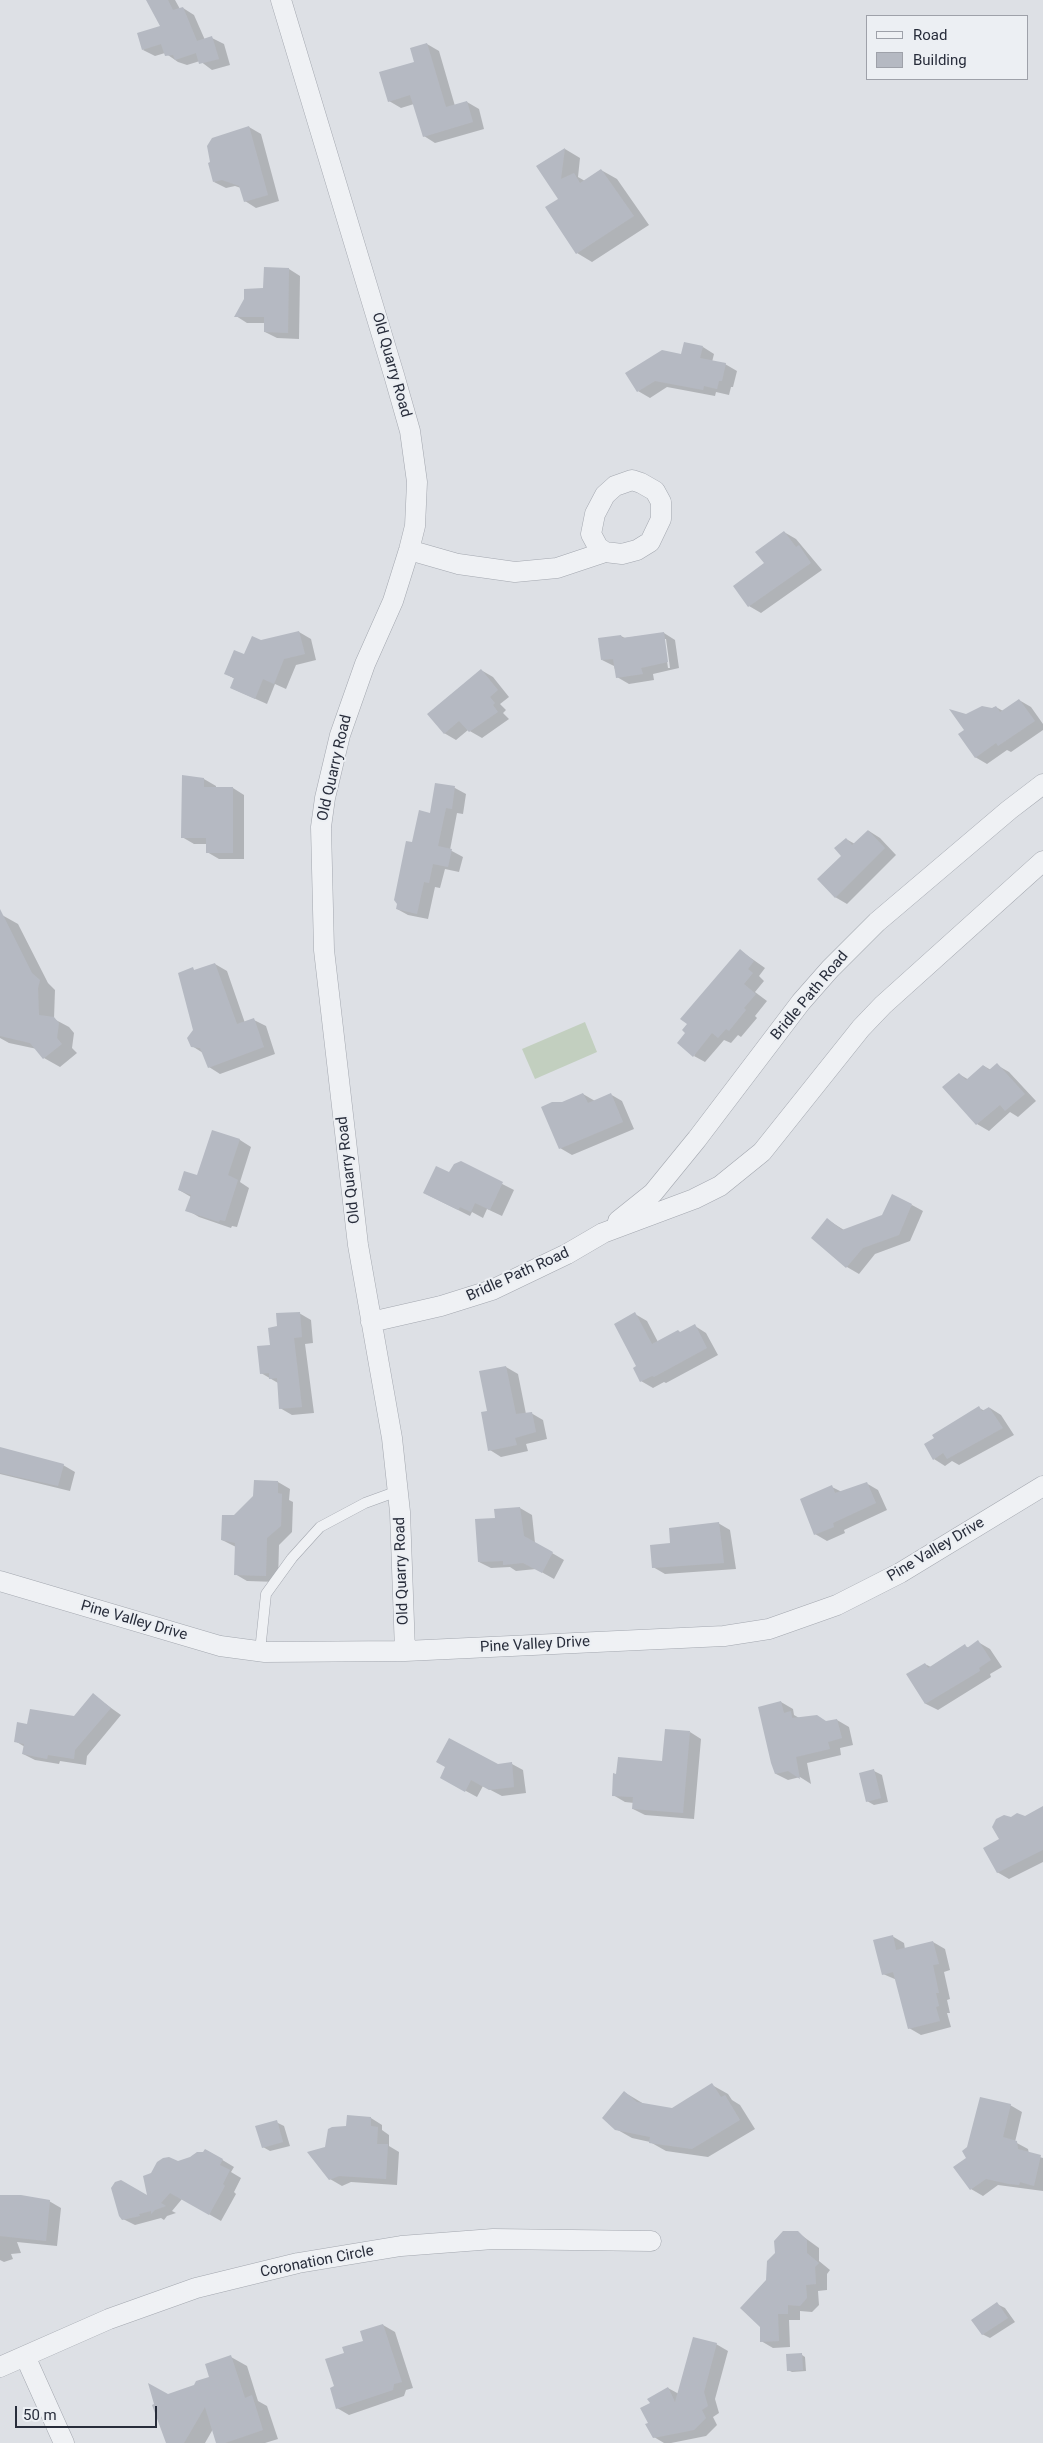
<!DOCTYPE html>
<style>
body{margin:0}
#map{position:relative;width:1043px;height:2443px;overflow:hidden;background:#dde0e5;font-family:Roboto,sans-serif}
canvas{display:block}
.legend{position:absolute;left:866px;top:15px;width:162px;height:65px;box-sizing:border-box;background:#eceff3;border:1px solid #9ea1a9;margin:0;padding:6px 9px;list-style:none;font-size:15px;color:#282d3b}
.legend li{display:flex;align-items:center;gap:10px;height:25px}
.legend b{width:25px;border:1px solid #9ea1a9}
.scale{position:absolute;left:15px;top:2406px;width:142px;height:22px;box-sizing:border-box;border:2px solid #282d3b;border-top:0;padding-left:6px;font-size:15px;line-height:18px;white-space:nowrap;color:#282d3b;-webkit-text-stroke:4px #eceff3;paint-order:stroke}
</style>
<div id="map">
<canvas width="1043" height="2443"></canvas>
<ul class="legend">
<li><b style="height:6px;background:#eff1f4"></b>Road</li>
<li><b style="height:14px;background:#b5b9c2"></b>Building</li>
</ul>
<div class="scale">50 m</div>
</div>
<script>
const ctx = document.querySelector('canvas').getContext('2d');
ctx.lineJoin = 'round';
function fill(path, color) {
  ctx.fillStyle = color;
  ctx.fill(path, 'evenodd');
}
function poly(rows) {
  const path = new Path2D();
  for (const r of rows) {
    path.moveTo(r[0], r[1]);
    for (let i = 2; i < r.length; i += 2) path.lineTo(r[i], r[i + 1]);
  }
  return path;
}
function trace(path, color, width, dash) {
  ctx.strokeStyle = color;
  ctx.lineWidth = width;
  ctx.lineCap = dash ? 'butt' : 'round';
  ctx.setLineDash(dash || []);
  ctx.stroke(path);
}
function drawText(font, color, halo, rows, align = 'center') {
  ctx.font = font + ' Roboto,sans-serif';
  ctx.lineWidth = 4;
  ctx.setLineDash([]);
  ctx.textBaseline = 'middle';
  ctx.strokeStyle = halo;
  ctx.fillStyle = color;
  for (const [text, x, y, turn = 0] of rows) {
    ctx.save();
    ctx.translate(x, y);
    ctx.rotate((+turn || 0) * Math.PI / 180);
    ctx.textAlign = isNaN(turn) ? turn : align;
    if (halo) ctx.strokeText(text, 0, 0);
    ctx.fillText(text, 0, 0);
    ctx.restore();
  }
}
fill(poly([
 [585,1022,597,1052,535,1079,522,1049]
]), '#c2cfbf');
fill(poly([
 [147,0,175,0,180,9,183,8,194,15,205,40,212,38,224,44,230,65,212,70,200,61,187,65,178,62,165,53,155,56,143,50,162,27],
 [427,44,439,51,455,106,467,102,479,109,484,129,435,143,424,136,414,104,401,108,389,101],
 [249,127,261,134,279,201,256,208,245,201,241,188,235,186,226,188,214,182],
 [565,149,580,158,578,177,585,181,601,170,617,179,649,225,592,262,577,253,559,199,538,166],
 [289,269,300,276,299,339,277,338,265,332,265,323,247,323,236,316],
 [703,347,714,354,712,362,725,364,737,371,733,387,731,387,729,395,716,392,715,396,667,387,650,398,638,391,682,355],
 [784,532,796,539,822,570,761,613,749,606,765,563],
 [299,632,311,639,316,660,296,665,286,689,275,684,267,704,231,688,235,679,226,674,261,641],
 [664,633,675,640,679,668,653,674,654,680,629,684,617,677,614,666,602,660,621,636,625,638],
 [664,639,666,639,670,668,668,668],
 [481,670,493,677,509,697,500,704,506,710,503,713,509,719,482,738,468,730,456,740,444,733],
 [1019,700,1031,707,1043,724,1043,730,1011,752,1007,750,987,764,975,757,967,716,996,707,1003,711],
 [184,777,204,779,216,786,216,788,233,788,244,795,244,859,219,859,207,852,207,844,194,844,182,837],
 [436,785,455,788,466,794,463,814,457,813,450,850,463,857,459,872,445,869,440,888,435,887,428,919,408,915,397,909,413,844,431,814],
 [869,831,880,838,896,855,847,904,835,897,846,839,855,844],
 [2,915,18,924,48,983,55,990,54,1019,69,1027,74,1033,72,1048,77,1053,60,1067,44,1058,37,1049,9,1043,0,1038,0,916],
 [741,951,765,968,759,976,764,981,755,992,767,1001,755,1016,757,1018,741,1037,738,1035,731,1043,724,1040,705,1062,694,1056],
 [215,964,227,971,245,1023,254,1020,266,1026,275,1054,220,1074,209,1067,203,1053,192,1046,195,1030,192,969,196,971],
 [997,1065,1009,1072,1036,1101,1018,1117,1010,1112,989,1131,977,1124,944,1087,959,1074,969,1080,984,1066,991,1070],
 [583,1094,595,1101,610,1094,622,1101,634,1129,572,1155,560,1148,562,1103],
 [213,1132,240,1140,251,1147,240,1182,249,1188,237,1227,232,1226,231,1228,199,1217,187,1210,191,1197,179,1190,198,1177],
 [461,1163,514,1190,502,1216,487,1209,483,1218,472,1212,470,1216,424,1193,450,1174],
 [912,1205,923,1211,910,1241,875,1254,859,1274,847,1267,812,1238,828,1220,844,1230],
 [299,1313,311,1320,313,1343,305,1344,314,1413,292,1415,280,1408,278,1383,261,1373,278,1327],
 [635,1314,647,1321,658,1342,695,1326,706,1333,718,1355,666,1383,664,1382,653,1388,641,1381,638,1367],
 [506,1367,518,1374,526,1414,531,1413,543,1420,547,1439,526,1444,528,1451,501,1457,490,1450,489,1412],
 [979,1408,985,1411,990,1408,1001,1415,1014,1435,959,1465,952,1461,945,1466,934,1459],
 [0,1448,63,1465,75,1472,70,1491,0,1474],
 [278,1482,290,1489,289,1500,293,1502,292,1532,279,1545,278,1582,247,1581,235,1574,236,1547,222,1540,234,1516],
 [866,1483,878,1490,887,1510,844,1530,845,1533,827,1541,815,1534,832,1487,842,1492],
 [520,1508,532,1515,535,1543,564,1560,554,1579,536,1569,516,1571,510,1567,491,1568,479,1562,496,1519],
 [718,1523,730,1530,736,1569,665,1574,653,1567,672,1544],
 [978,1642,990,1649,1002,1667,990,1674,991,1677,938,1710,926,1704,908,1675,925,1664,931,1667,965,1646,969,1648],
 [93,1695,121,1715,87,1756,86,1765,60,1761,59,1764,35,1760,23,1754,25,1747,15,1741,28,1726,74,1717],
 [781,1702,793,1709,794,1715,801,1719,826,1722,837,1720,849,1727,853,1745,840,1748,841,1755,807,1763,811,1784,800,1777,788,1780,776,1774],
 [690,1732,701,1739,694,1819,645,1815,633,1809,634,1803,625,1802,613,1795,663,1762],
 [512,1764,523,1770,526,1793,502,1796,483,1786,477,1797,453,1784,447,1767],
 [874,1771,882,1775,888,1802,874,1805,867,1801],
 [1043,1807,1043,1862,1009,1879,997,1872,1000,1840,1011,1818,1025,1817],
 [892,1936,904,1943,905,1949,933,1942,945,1949,950,1970,944,1972,950,1999,947,2000,950,2013,947,2013,951,2027,921,2035,909,2028,897,1980,883,1974],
 [712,2085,728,2094,732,2100,740,2105,755,2129,708,2157,666,2151,650,2142,632,2138,616,2129,624,2092,644,2104,673,2110],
 [1010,2105,1022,2112,1015,2142,1028,2149,1029,2154,1043,2158,1043,2191,998,2185,983,2196,971,2189,968,2158],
 [371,2118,382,2125,382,2130,389,2135,389,2146,399,2152,397,2185,351,2182,342,2186,330,2179,347,2127],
 [276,2122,284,2126,290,2146,270,2151,263,2147],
 [206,2150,234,2167,231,2172,241,2178,234,2192,236,2194,221,2221,182,2199,172,2211,176,2213,167,2216,164,2220,161,2218,135,2225,123,2219,149,2198,178,2162,204,2153],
 [0,2201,49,2201,61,2208,57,2246,17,2242,21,2253,11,2254,13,2259,4,2262,0,2260],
 [797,2232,819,2248,819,2261,830,2270,827,2274,827,2290,818,2291,819,2305,812,2312,800,2311,800,2320,789,2320,790,2347,773,2348,761,2341,767,2281],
 [997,2304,1005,2308,1015,2322,990,2338,982,2334],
 [383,2325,395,2332,413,2388,406,2390,404,2396,349,2415,337,2408,345,2354,365,2342],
 [716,2344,728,2351,715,2399,719,2413,713,2417,717,2425,706,2436,671,2443,664,2443,654,2437,650,2423,651,2404,668,2388,679,2394],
 [802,2355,805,2357,806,2371,792,2372,788,2370],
 [231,2357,247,2366,258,2401,267,2406,278,2439,265,2443,218,2443,213,2429,205,2443,168,2443,195,2386,210,2378]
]), '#0003');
fill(poly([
 [146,0,168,0,173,10,183,7,197,41,212,36,219,59,199,64,196,53,175,60,173,55,165,56,161,44,142,50,137,33,160,26],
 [427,43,446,107,467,101,473,122,423,137,410,95,388,102,379,72,414,62,410,48],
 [249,126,268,195,244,202,239,186,222,180,213,182,208,163,210,162,207,146,212,138],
 [565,148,561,179,574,173,580,183,601,169,634,216,576,254,545,207,558,199,536,166],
 [264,267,289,268,288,333,264,332,264,317,234,317,244,299,244,289,263,288],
 [684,342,703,346,700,358,726,363,722,381,719,381,717,389,704,386,703,390,655,381,637,392,625,373,662,350,681,354],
 [784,531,796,547,799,545,811,563,748,607,733,586,764,563,755,552],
 [299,631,305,654,284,659,274,684,263,679,255,699,230,688,234,678,224,674,234,650,244,654,252,636,261,640],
 [664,632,668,662,641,668,643,674,616,678,613,659,601,660,598,638,621,635,622,638],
 [481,669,498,690,490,697,495,703,493,705,498,712,469,732,459,721,444,734,427,714],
 [1019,699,1035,721,998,746,996,743,975,758,958,734,964,730,949,709,966,714,982,706,992,708,996,706,1000,712],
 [182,775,204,778,204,787,233,787,233,853,206,853,206,838,181,838],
 [435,783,455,786,452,809,446,808,438,846,452,849,448,867,433,864,429,883,424,882,417,914,396,909,397,904,394,900,406,841,412,842,419,810,430,813],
 [868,830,885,848,835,898,817,879,841,856,834,848,846,838,852,845],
 [0,909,32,973,40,980,38,988,39,1015,54,1017,59,1023,57,1038,62,1044,43,1059,30,1043,0,1036],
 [740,949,754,961,748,969,753,973,744,984,756,994,744,1008,746,1010,729,1031,726,1029,718,1038,712,1033,693,1057,677,1043,685,1033,682,1030,687,1024,680,1019],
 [215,963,237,1024,254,1018,264,1047,208,1068,200,1048,191,1047,187,1038,193,1030,178,973,193,967,194,970],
 [997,1063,1025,1094,1005,1111,1000,1105,976,1125,942,1087,959,1073,966,1080,983,1065,989,1070],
 [583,1093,588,1103,611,1093,623,1122,559,1149,541,1107,552,1102,562,1102],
 [212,1130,240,1139,228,1175,238,1180,225,1221,220,1220,219,1222,185,1211,191,1195,178,1190,184,1171,197,1175],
 [461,1161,503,1182,490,1210,475,1203,471,1212,460,1207,458,1210,423,1193,436,1166,449,1172,454,1164],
 [892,1194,912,1204,899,1235,863,1248,846,1268,811,1238,827,1218,842,1230,882,1215],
 [300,1312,302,1337,294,1338,302,1407,279,1409,277,1378,269,1379,269,1373,260,1374,257,1346,270,1345,268,1328,277,1326,276,1313],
 [635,1312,652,1344,678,1330,680,1332,695,1324,707,1348,654,1377,652,1376,640,1382,633,1368,636,1366,614,1324],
 [506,1366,516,1414,532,1412,536,1432,515,1438,517,1445,488,1451,481,1412,487,1411,479,1371],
 [979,1406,982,1411,989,1407,1003,1428,947,1459,943,1453,933,1460,924,1444,934,1438,932,1435],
 [0,1447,64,1464,58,1486,0,1473],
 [254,1480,278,1481,278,1493,282,1494,281,1526,267,1538,266,1576,234,1575,235,1543,221,1540,222,1515,234,1515,253,1496],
 [867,1482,876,1503,833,1523,834,1527,814,1535,800,1499,832,1485,835,1493],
 [520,1507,524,1536,553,1552,542,1573,523,1563,503,1565,503,1561,478,1562,475,1519,495,1518,494,1509],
 [719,1522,724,1563,652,1568,650,1545,670,1543,669,1528],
 [978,1640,991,1660,979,1668,980,1671,925,1704,906,1674,925,1663,928,1668,965,1644,967,1648],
 [93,1693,111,1708,75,1750,74,1759,48,1755,47,1759,22,1754,24,1744,14,1742,17,1722,27,1724,30,1709,74,1716],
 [781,1701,784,1713,791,1711,792,1718,817,1715,826,1721,837,1719,842,1738,828,1742,830,1749,796,1757,800,1779,788,1771,775,1774,771,1763,758,1707],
 [665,1729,690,1731,683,1813,632,1809,633,1797,612,1796,613,1773,616,1774,618,1757,662,1761],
 [449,1738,498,1764,512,1762,514,1787,489,1790,471,1780,465,1792,440,1778,445,1767,436,1762],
 [874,1769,881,1798,866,1802,859,1773],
 [1043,1806,1043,1850,997,1873,983,1848,999,1839,992,1827,996,1819,1004,1815,1011,1817,1017,1813,1025,1816],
 [893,1935,896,1950,933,1941,939,1964,933,1965,939,1993,936,1993,939,2006,936,2007,940,2021,908,2029,893,1972,882,1975,873,1940],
 [712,2083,721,2097,725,2095,740,2120,692,2149,649,2143,650,2137,615,2130,602,2118,624,2091,637,2102,672,2108],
 [980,2097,1011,2104,1003,2137,1017,2141,1018,2149,1041,2155,1034,2186,1020,2182,1019,2185,1009,2184,986,2179,970,2190,953,2167,966,2158,962,2151,967,2147],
 [347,2115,371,2117,371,2126,378,2127,377,2144,388,2144,386,2179,339,2176,329,2180,307,2152,325,2147,328,2129,332,2127,346,2126],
 [277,2120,283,2142,262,2148,255,2126],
 [205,2149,223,2159,220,2165,230,2170,223,2184,225,2186,209,2215,170,2193,161,2203,166,2206,155,2210,151,2214,151,2211,139,2214,140,2216,122,2220,119,2216,111,2188,115,2182,121,2180,147,2195,143,2176,151,2173,157,2162,163,2158,169,2157,178,2161,190,2157,197,2152,203,2152],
 [0,2195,21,2195,50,2200,46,2241,0,2236],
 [783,2231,798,2231,807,2240,807,2253,819,2263,815,2267,816,2284,806,2285,807,2298,800,2306,788,2305,788,2314,778,2314,779,2341,760,2342,760,2327,740,2308,766,2280,767,2261,775,2253,774,2241],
 [997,2302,1008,2318,982,2335,971,2320],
 [383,2324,402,2382,394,2384,393,2390,336,2409,330,2388,334,2386,325,2359,344,2353,342,2347,363,2341,360,2331],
 [693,2337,717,2343,704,2392,708,2406,702,2410,706,2418,694,2430,653,2438,645,2424,648,2423,640,2408,650,2403,647,2399,668,2387,675,2402],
 [802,2353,803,2370,787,2371,786,2354],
 [231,2355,245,2398,252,2395,263,2430,225,2443,216,2443,205,2407,184,2443,166,2443,152,2405,154,2404,148,2383,168,2394,194,2385,196,2381,209,2377,205,2364]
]), '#b5b9c2');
const service = poly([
 [260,1651,266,1594,292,1558,320,1527,365,1503,398,1491]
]);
const minor = poly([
 [281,0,394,375,410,431,417,482,415,526,409,550,393,601,365,664,340,735,325,798,321,827,324,950,358,1245,392,1438,400,1512,405,1651],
 [409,550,458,564,515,572,557,568,605,552,622,554,637,550,650,542,661,519,661,502,655,491,641,483,632,480,615,486,605,495,595,514,591,534,598,547,605,552],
 [618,1221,653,1193,697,1139,801,1002,830,969,877,922,1009,810,1043,784],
 [371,1322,441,1306,492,1290,567,1254,603,1233,694,1199,720,1186,762,1152,861,1028,883,1005,1043,861],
 [0,1581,220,1646,265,1652,405,1651,724,1636,769,1629,837,1605,900,1573,1043,1486],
 [25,2356,64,2443],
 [0,2367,109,2319,196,2288,298,2263,401,2246,493,2239,651,2241]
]);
trace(service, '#a3a7af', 11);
trace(minor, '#a3a7af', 21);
trace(service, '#eff1f4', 10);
trace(minor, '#eff1f4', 20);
drawText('15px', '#282d3b', '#eceff3', [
 ["Old Quarry Road",391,365,74],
 ["Old Quarry Road",335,768,-77],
 ["Bridle Path Road",810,996,-50],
 ["Old Quarry Road",349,1170,-97],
 ["Bridle Path Road",518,1275,-24],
 ["Pine Valley Drive",936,1550,-31],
 ["Old Quarry Road",402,1571,-92],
 ["Pine Valley Drive",134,1621,16],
 ["Pine Valley Drive",535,1645,-3],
 ["Coronation Circle",317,2262,-11]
]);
</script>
